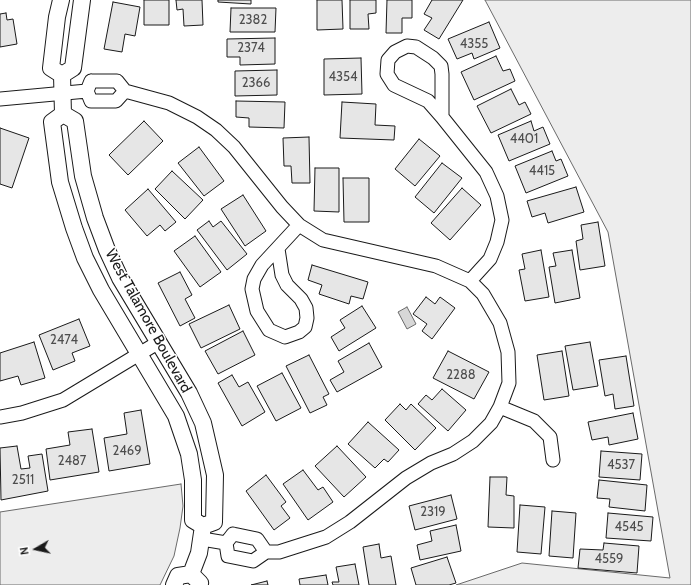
<!DOCTYPE html>
<style>
body{margin:0}
#map{position:relative;width:691px;height:585px;overflow:hidden;background:#fff;font-family:Cabin,sans-serif}
canvas{display:block}
.north{position:absolute;left:16px;top:529px;width:40px;height:40px;-webkit-text-stroke:3px #fff;paint-order:stroke;rotate:261deg;font-size:11px;font-weight:700;line-height:16px;text-align:center;color:#1a1a1a}
.north::after{content:'';display:block;margin:auto;width:14px;height:18px;background:#1a1a1a;clip-path:polygon(50% 0,100% 100%,50% 72%,0 100%)}
</style>
<div id="map">
<canvas width="691" height="585"></canvas>
<div class="north">N</div>
</div>
<script>
const ctx = document.querySelector('canvas').getContext('2d');
ctx.lineJoin = 'round';
function fill(path, color) {
  ctx.fillStyle = color;
  ctx.fill(path, 'evenodd');
}
function poly(rows) {
  const path = new Path2D();
  for (const r of rows) {
    path.moveTo(r[0], r[1]);
    for (let i = 2; i < r.length; i += 2) path.lineTo(r[i], r[i + 1]);
  }
  return path;
}
function trace(path, color, width, dash) {
  ctx.strokeStyle = color;
  ctx.lineWidth = width;
  ctx.lineCap = dash ? 'butt' : 'round';
  ctx.setLineDash(dash || []);
  ctx.stroke(path);
}
function drawText(font, color, halo, rows, align = 'center') {
  ctx.font = font + ' Cabin,sans-serif';
  ctx.lineWidth = 3;
  ctx.setLineDash([]);
  ctx.textBaseline = 'middle';
  ctx.strokeStyle = halo;
  ctx.fillStyle = color;
  for (const [text, x, y, turn = 0] of rows) {
    ctx.save();
    ctx.translate(x, y);
    ctx.rotate((+turn || 0) * Math.PI / 180);
    ctx.textAlign = isNaN(turn) ? turn : align;
    if (halo) ctx.strokeText(text, 0, 0);
    ctx.fillText(text, 0, 0);
    ctx.restore();
  }
}
const green = poly([
 [485,0,691,0,691,585,456,585,522,563,670,578,608,232,485,0],
 [181,484,183,506,180,528,174,556,160,585,0,585,0,512,181,484]
]);
fill(green, '#ededed');
trace(green, '#6a6a6a', 1);
const water = poly([
 [407,307,416,324,407,329,398,312,407,307]
]);
fill(water, '#d7d7d7');
trace(water, '#6a6a6a', 1);
const building = poly([
 [144,0,169,0,169,25,144,25,144,0],
 [176,0,202,0,203,25,184,26,183,9,177,10,176,0],
 [218,0,251,0,251,4,218,2,218,0],
 [317,0,342,0,343,29,317,30,317,0],
 [350,0,376,0,376,13,368,14,369,29,350,29,350,0],
 [387,0,412,0,412,18,402,18,402,33,386,33,387,0],
 [432,0,463,0,439,39,424,30,432,18,424,14,432,0],
 [113,2,140,7,135,36,125,34,122,52,104,49,113,2],
 [231,8,276,8,275,32,230,32,231,8],
 [6,13,7,20,13,19,17,44,0,47,0,14,6,13],
 [489,22,500,48,474,59,472,53,457,59,448,39,489,22],
 [275,38,275,64,240,65,240,57,227,57,227,39,275,38],
 [496,56,503,71,510,69,515,81,474,100,461,72,496,56],
 [361,58,362,94,324,95,324,59,361,58],
 [277,70,277,95,235,96,235,71,277,70],
 [511,89,519,105,525,102,531,114,491,133,477,106,511,89],
 [236,101,285,102,284,128,249,127,249,118,236,117,236,101],
 [342,102,376,104,375,125,395,126,394,140,340,138,342,102],
 [144,121,163,141,128,175,109,155,144,121],
 [531,121,534,131,543,127,550,144,509,161,498,135,531,121],
 [0,128,29,138,12,188,0,184,0,128],
 [309,137,310,183,292,183,291,166,284,166,283,138,309,137],
 [419,139,440,156,415,186,395,169,419,139],
 [199,147,224,181,204,196,178,163,199,147],
 [552,151,556,161,561,159,568,176,526,193,515,166,552,151],
 [442,163,462,178,434,213,415,197,442,163],
 [315,168,339,168,339,212,314,211,315,168],
 [172,171,203,200,185,219,155,189,172,171],
 [343,178,369,178,369,222,344,222,343,178],
 [576,187,584,212,548,223,545,213,532,217,527,201,576,187],
 [462,188,481,205,450,240,431,223,462,188],
 [148,189,176,222,165,231,160,225,147,236,125,210,148,189],
 [243,195,266,231,245,246,221,209,243,195],
 [209,221,213,227,221,221,247,254,227,270,197,230,209,221],
 [598,222,605,266,580,270,576,241,583,239,581,225,598,222],
 [195,236,221,272,200,287,174,251,195,236],
 [541,250,549,297,525,301,519,270,525,269,522,254,541,250],
 [572,250,580,298,555,303,549,267,556,266,553,253,572,250],
 [312,265,368,282,363,299,351,296,349,304,319,294,322,285,308,280,312,265],
 [180,272,192,295,185,299,195,318,180,326,158,283,180,272],
 [426,297,435,304,440,297,455,308,432,339,422,331,427,324,413,314,426,297],
 [229,305,240,329,201,348,189,324,229,305],
 [362,306,376,328,339,351,331,337,345,328,340,320,362,306],
 [79,319,90,346,72,353,75,361,53,370,39,335,79,319],
 [243,331,255,355,218,374,205,351,243,331],
 [34,342,45,378,21,385,18,376,0,381,0,353,34,342],
 [590,342,598,386,573,390,565,346,590,342],
 [369,343,382,367,337,392,330,380,344,372,338,361,369,343],
 [448,351,489,372,474,399,433,378,448,351],
 [562,351,569,396,544,400,537,355,562,351],
 [309,355,329,394,323,397,327,405,310,413,286,366,309,355],
 [626,356,634,406,615,409,613,394,605,396,599,360,626,356],
 [282,373,301,408,276,421,257,386,282,373],
 [232,375,239,387,248,382,265,412,242,426,218,383,232,375],
 [442,389,466,410,448,431,418,404,426,395,432,400,442,389],
 [400,404,406,410,411,404,436,428,415,450,385,420,400,404],
 [141,410,150,464,109,471,104,438,127,434,124,413,141,410],
 [633,413,638,439,609,445,608,437,592,440,588,422,633,413],
 [368,422,399,450,388,462,384,459,375,468,348,444,368,422],
 [92,429,99,472,50,480,46,449,70,445,68,432,92,429],
 [17,446,21,469,30,468,28,456,42,454,48,491,1,500,0,448,17,446],
 [337,446,366,477,344,497,315,466,337,446],
 [601,451,642,454,640,480,599,477,601,451],
 [303,470,318,490,323,487,333,502,308,520,283,484,303,470],
 [266,475,286,502,281,506,290,518,274,530,246,491,266,475],
 [490,477,507,477,506,495,514,496,514,528,488,527,490,477],
 [599,480,647,485,645,511,609,507,610,499,597,498,599,480],
 [451,495,457,519,415,530,409,506,451,495],
 [520,505,545,507,541,554,517,552,520,505],
 [552,511,576,513,573,558,549,556,552,511],
 [608,513,653,517,651,541,606,538,608,513],
 [456,525,461,551,420,560,417,545,432,541,430,531,456,525],
 [604,543,639,546,637,573,578,568,580,549,603,550,604,543],
 [379,544,381,558,391,556,396,585,369,585,363,547,379,544],
 [447,557,456,583,449,585,416,585,411,568,447,557],
 [355,564,359,585,333,585,332,582,339,582,336,567,355,564],
 [326,575,328,585,300,585,299,579,326,575],
 [267,581,268,585,251,585,267,581]
]);
fill(building, '#e6e6e6');
trace(building, '#1a1a1a', 1);
const minor = poly([
 [91,81,117,81,125,91,116,101,91,101,87,91,91,81],
 [125,91,169,103,197,117,216,130,234,147,282,207,299,225,323,240,436,266,470,281,483,294,500,323,508,352,509,383,500,407,491,423,473,441,453,454,431,463,406,478,350,522,326,537,279,552,266,552],
 [0,99,87,91],
 [442,117,428,101,394,85,387,74,388,60,395,52,407,46,416,47,433,58,441,66,442,74,442,117,486,172,497,196,502,220,497,242,490,259,470,281],
 [278,249,282,275,287,285,301,299,306,308,307,318,305,327,299,332,285,337,269,330,257,311,252,289,254,279,262,265,299,225],
 [500,407,534,421,550,437,553,460],
 [0,417,22,413,63,400,159,342],
 [233,534,257,539,266,552,253,561,228,556,226,543,233,534],
 [202,539,226,543]
]);
const tertiary = poly([
 [61,0,57,17,51,68,62,75,73,68,82,0],
 [62,75,63,114],
 [63,114,75,121,83,176,95,218,107,250,120,278,189,393,203,423,215,475,214,522,203,526,193,520,193,480,189,454,176,416,101,290,85,258,74,228,60,182,52,122,63,114],
 [191,574,199,553,203,526],
 [174,585,178,576,191,574,200,583,199,585]
]);
trace(minor, '#1a1a1a', 15);
trace(tertiary, '#1a1a1a', 18);
trace(minor, '#fff', 13);
trace(tertiary, '#fff', 16);
drawText('13px', '#4d4d4d', null, [
 ["2382",253,20],
 ["4355",474,44],
 ["2374",251,48],
 ["4354",343,77],
 ["2366",256,83],
 ["4401",524,139],
 ["4415",542,171],
 ["2474",64,340],
 ["2288",461,375],
 ["2469",127,451],
 ["2487",72,461],
 ["4537",621,465],
 ["2511",23,480],
 ["2319",433,512],
 ["4545",629,527],
 ["4559",609,559]
]);
drawText('15px', '#1a1a1a', '#fff', [
 ["West Talamore Boulevard",148,321,61]
]);
</script>
